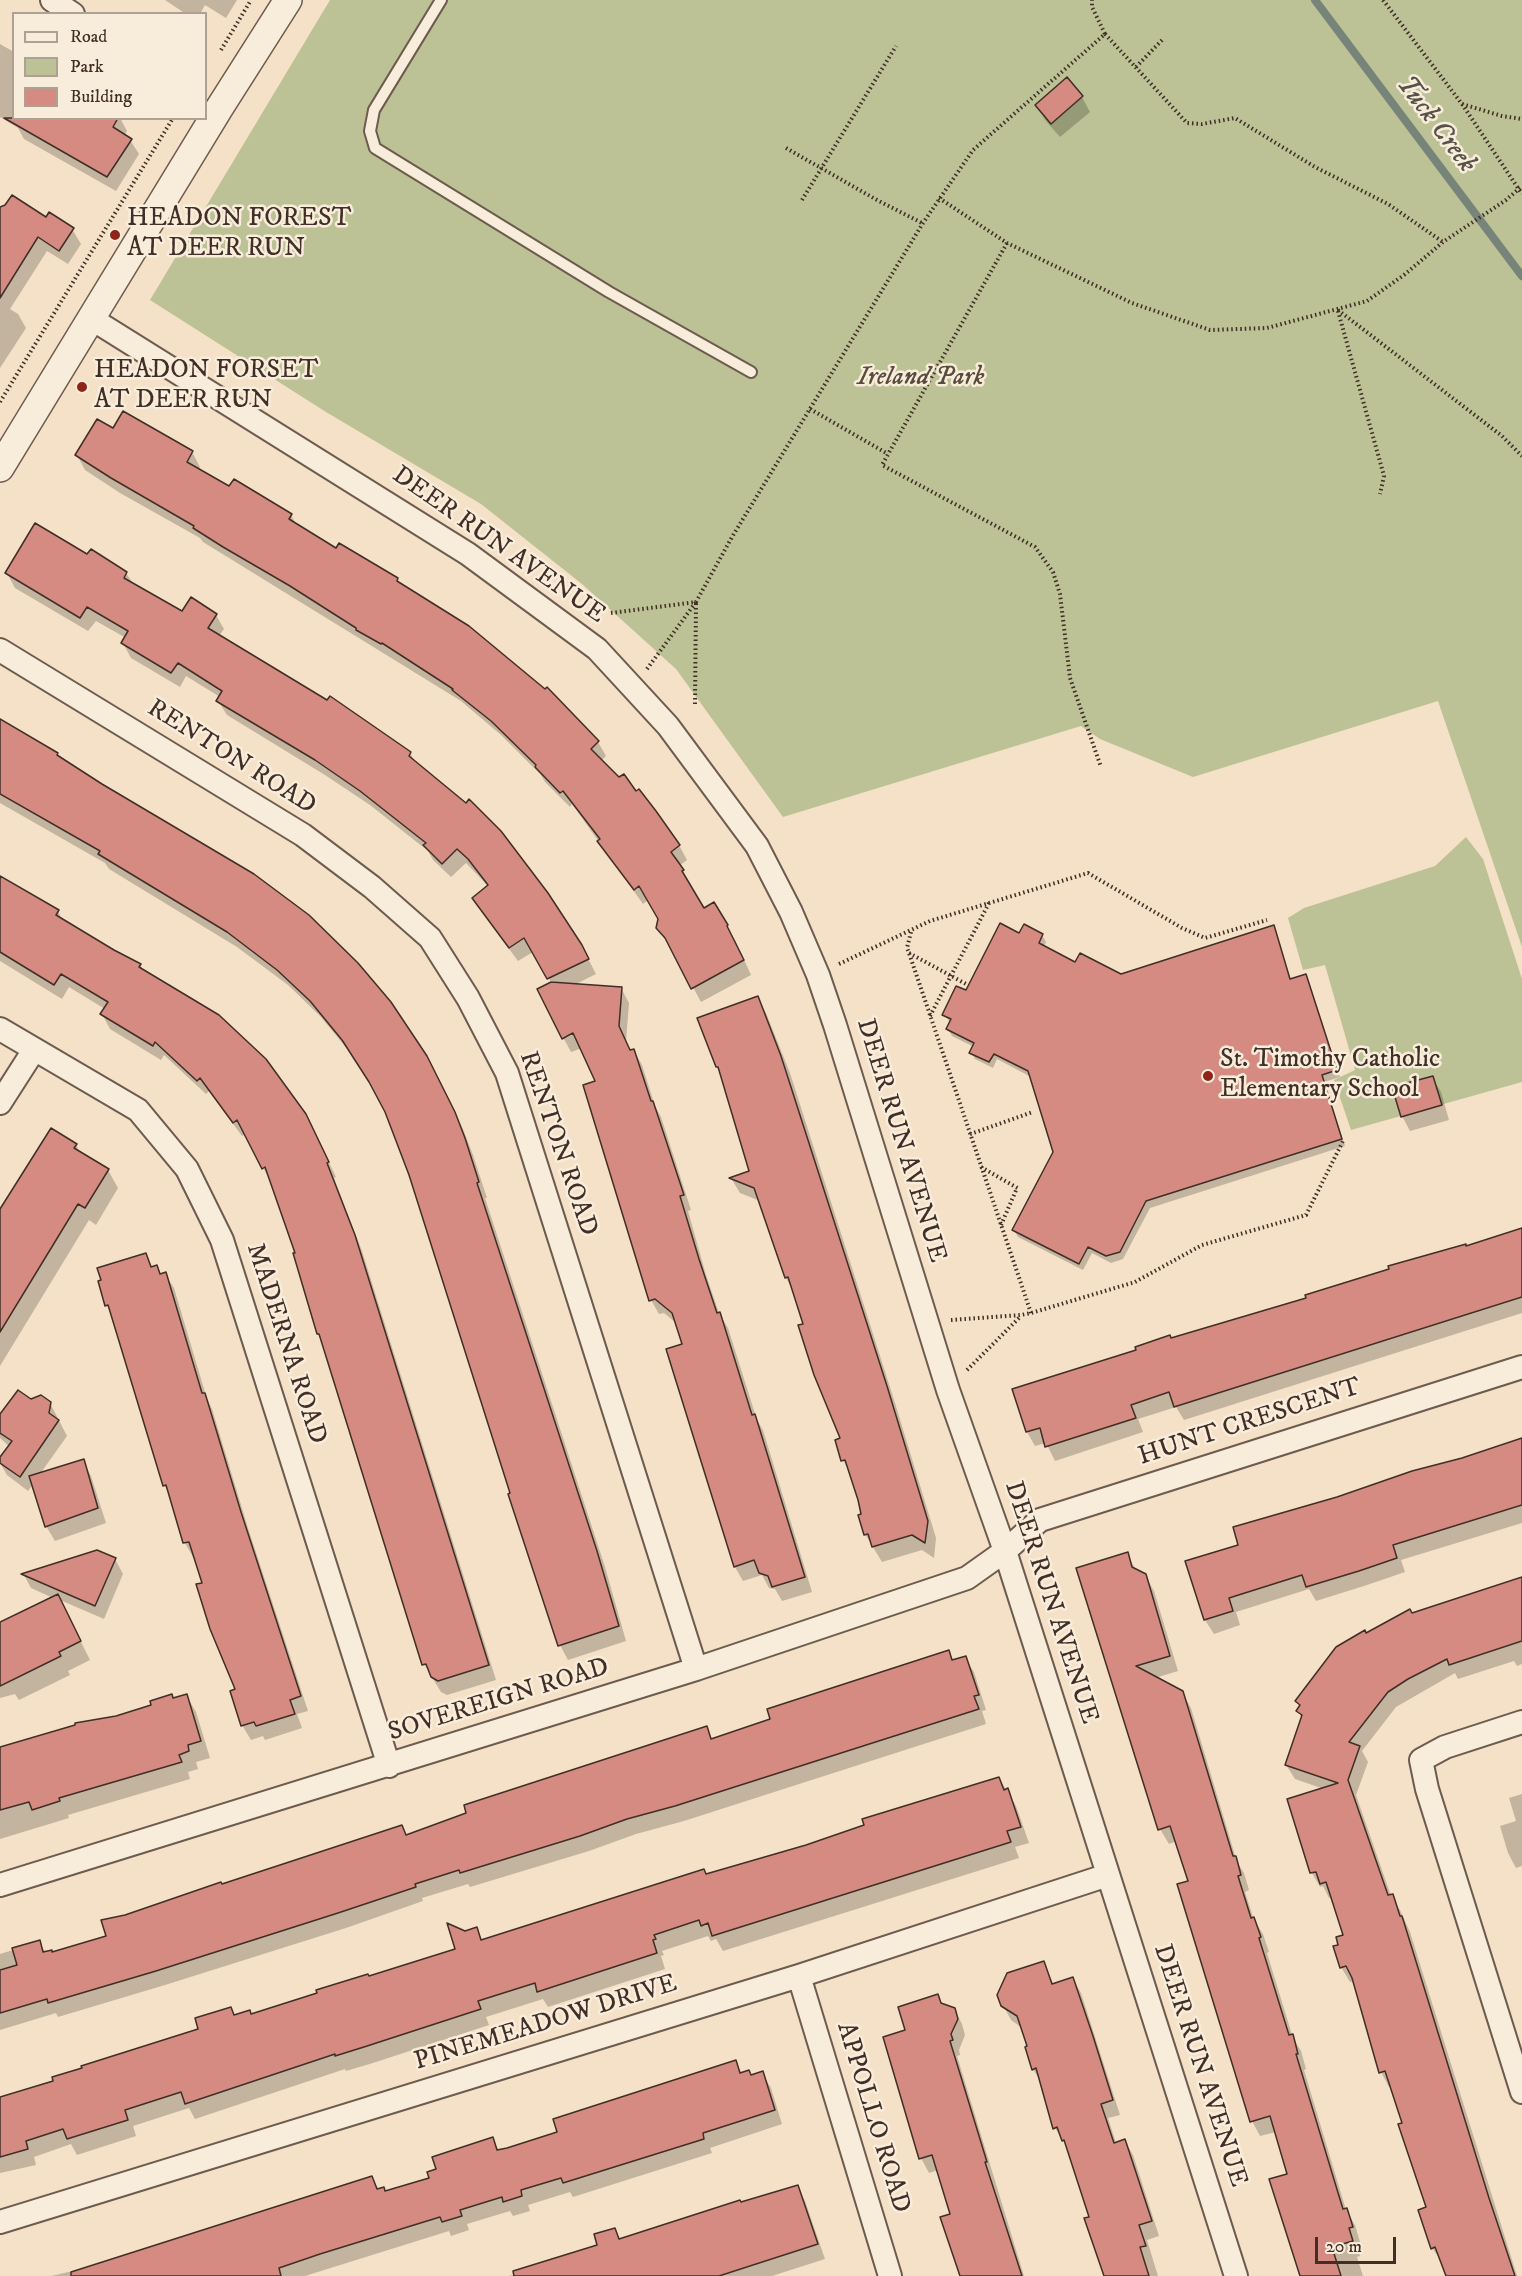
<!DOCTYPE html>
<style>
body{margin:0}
#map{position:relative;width:1522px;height:2276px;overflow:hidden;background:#f4e1c7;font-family:"IM FELL DW Pica",serif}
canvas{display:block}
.legend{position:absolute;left:12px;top:12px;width:195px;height:108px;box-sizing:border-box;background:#f8ecdb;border:2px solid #aea093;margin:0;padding:8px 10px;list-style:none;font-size:18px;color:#402e27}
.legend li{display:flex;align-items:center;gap:12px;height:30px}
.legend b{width:30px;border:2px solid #aea093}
.scale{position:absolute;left:1315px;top:2237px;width:81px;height:27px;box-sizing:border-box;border:3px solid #402e27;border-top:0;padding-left:8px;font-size:18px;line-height:21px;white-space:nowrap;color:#402e27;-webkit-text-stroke:4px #f8ecdb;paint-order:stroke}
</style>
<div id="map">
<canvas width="1522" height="2276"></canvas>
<ul class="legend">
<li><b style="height:8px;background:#f8ecdb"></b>Road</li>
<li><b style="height:16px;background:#bcc295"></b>Park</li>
<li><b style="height:16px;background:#d58b81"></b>Building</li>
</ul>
<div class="scale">20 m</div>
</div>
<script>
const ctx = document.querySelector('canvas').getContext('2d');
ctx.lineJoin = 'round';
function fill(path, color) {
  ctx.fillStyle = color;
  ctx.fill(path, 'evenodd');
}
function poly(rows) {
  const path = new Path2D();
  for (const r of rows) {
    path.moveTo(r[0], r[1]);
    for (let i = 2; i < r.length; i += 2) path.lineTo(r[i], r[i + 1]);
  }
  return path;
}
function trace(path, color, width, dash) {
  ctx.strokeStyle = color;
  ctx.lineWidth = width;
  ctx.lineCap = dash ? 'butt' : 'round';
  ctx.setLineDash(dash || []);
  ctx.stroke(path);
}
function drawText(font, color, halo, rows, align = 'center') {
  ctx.font = font + ' "IM FELL DW Pica",serif';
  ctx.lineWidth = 5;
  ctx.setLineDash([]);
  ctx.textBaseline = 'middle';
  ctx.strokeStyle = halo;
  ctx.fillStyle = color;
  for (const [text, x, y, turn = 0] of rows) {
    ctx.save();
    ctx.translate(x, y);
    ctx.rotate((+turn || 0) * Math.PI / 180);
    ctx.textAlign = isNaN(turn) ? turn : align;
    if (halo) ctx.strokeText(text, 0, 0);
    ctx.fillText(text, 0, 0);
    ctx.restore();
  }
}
fill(poly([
 [330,0,1522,0,1522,947,1438,701,1193,777,1100,739,1081,726,783,817,676,669,582,584,481,504,326,412,150,300],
 [1466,837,1483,859,1522,979,1522,1082,1351,1130,1334,1080,1355,1070,1325,965,1303,970,1288,918,1304,908,1435,866]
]), '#bcc295');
fill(poly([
 [165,0,237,0,226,18,205,5,200,14,186,14],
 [0,44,14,52,14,118,120,118,127,131,124,136,130,140,139,154,116,191,24,139,18,128,0,117],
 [1067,80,1082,97,1090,112,1060,137,1045,120,1037,105],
 [0,208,47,219,72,229,81,244,68,264,47,251,10,309,18,314,26,328,0,368],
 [114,430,192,452,200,467,199,469,229,488,291,515,297,526,337,550,397,579,400,585,598,742,606,756,601,761,679,845,687,860,679,866,691,885,689,886,703,910,713,904,735,940,751,975,701,1002,673,950,657,928,660,919,648,900,643,904,572,804,570,807,545,782,540,774,501,735,461,701,203,542,200,538,120,493,85,470,77,455],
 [88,556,126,573,134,585,182,613,216,615,224,629,219,636,327,702,330,698,410,753,416,763,581,945,596,974,574,985,621,988,629,1003,626,1042,631,1051,634,1051,642,1065,655,1106,661,1117,691,1210,688,1211,706,1275,719,1313,728,1328,757,1420,763,1430,812,1592,782,1601,775,1589,769,1588,762,1575,743,1581,735,1567,668,1350,684,1345,676,1323,664,1313,659,1314,651,1300,597,1082,582,1048,571,1052,564,1039,581,1031,533,952,518,961,482,912,474,898,488,886,466,863,451,877,433,860,428,851,370,805,325,775,227,715,218,701,220,697,186,676,180,687,131,658,123,643,126,638,96,621,88,631,15,588,7,573],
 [0,719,435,1073,463,1129,473,1155,487,1198,485,1198,605,1567,626,1641,568,1660,560,1645,410,1175,386,1111,375,1090,353,1056,320,1016,288,985,237,947,109,869,105,863,0,803],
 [0,877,58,911,63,922,140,965,144,972,313,1130,336,1177,334,1178,362,1251,496,1680,447,1695,441,1692,424,1664,323,1341,318,1334,297,1254,271,1183,246,1134,242,1136,209,1091,206,1094,164,1055,161,1060,110,1029,102,1014,105,1009,69,987,62,999,0,961],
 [1273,927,1291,980,1306,976,1309,982,1340,1077,1324,1082,1345,1146,1150,1208,1123,1259,1111,1263,1092,1253,1083,1270,1018,1237,1014,1230,1054,1152,1031,1077,997,1059,993,1068,975,1059,971,1052,974,1047,952,1036,948,1029,951,1023,944,1015,1020,935,1042,935,1046,942,1044,947,1076,964,1120,976],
 [758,998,766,1013,790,1073,895,1403,936,1538,934,1558,922,1550,882,1562,865,1534,863,1515,852,1476,843,1460,842,1439,794,1292,786,1278,760,1201,740,1193,731,1178,751,1172,722,1075,717,1067],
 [1432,1077,1441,1092,1449,1120,1410,1131,1402,1116],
 [76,1145,81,1154,108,1170,118,1188,96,1225,89,1220,0,1366,0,1214],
 [1522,1228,1522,1313,1184,1420,1176,1407,1138,1419,1143,1432,1055,1461,1046,1443,1035,1446,1027,1432,1171,1340,1307,1299],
 [146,1255,153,1268,157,1267,161,1275,165,1274,174,1288,207,1399,212,1409,248,1528,308,1711,297,1714,302,1728,265,1740,263,1736,251,1740,242,1725,237,1690,204,1584,195,1557,193,1557,185,1543,172,1498,164,1485,113,1317,107,1305],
 [50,1403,67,1436,40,1474,83,1461,91,1476,106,1523,55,1541,46,1526,33,1484,28,1491,7,1475,0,1463,0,1459,10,1447,0,1438,0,1417],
 [1522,1439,1522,1523,1401,1560,1405,1572,1367,1585,1316,1601,1309,1589,1236,1612,1240,1625,1214,1634,1205,1620,1187,1562,1240,1546,1462,1459],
 [1127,1554,1136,1570,1145,1575,1154,1591,1178,1671,1155,1678,1182,1692,1191,1708,1237,1862,1244,1873,1249,1890,1245,1892,1254,1920,1263,1934,1269,1952,1267,1953,1293,2038,1301,2051,1306,2069,1304,2070,1346,2210,1355,2225,1360,2242,1356,2244,1360,2256,1357,2257,1363,2276,1301,2276,1289,2175,1276,2132,1260,2136,1252,2121,1190,1882,1177,1841,1169,1844,1160,1829,1078,1569],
 [115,1559,123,1574,104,1619,60,1600,90,1660,68,1671,70,1675,19,1700,15,1694,0,1698,0,1624,53,1598,31,1588,24,1575],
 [1522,1578,1522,1664,1517,1666,1514,1661,1458,1679,1455,1673,1396,1707,1362,1751,1368,1762,1356,1795,1391,1896,1400,1910,1410,1932,1517,2276,1447,2276,1442,2262,1432,2248,1428,2208,1392,2086,1389,2087,1381,2072,1354,1981,1350,1982,1341,1967,1340,1946,1345,1936,1332,1897,1329,1898,1323,1886,1320,1887,1312,1873,1289,1800,1324,1789,1295,1779,1286,1765,1302,1719,1298,1711,1301,1708,1297,1701,1366,1635,1411,1614],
 [949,1652,954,1661,965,1658,974,1672,986,1710,982,1711,986,1724,684,1821,636,1834,589,1851,470,1887,468,1884,422,1898,423,1901,346,1928,165,1985,58,2017,56,2013,0,2030,0,1954,39,1942,46,1953,52,1953,108,1937,125,1916,402,1827,407,1836,706,1728,713,1740,772,1720],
 [186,1695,196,1712,210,1758,196,1762,198,1769,188,1772,190,1779,68,1815,69,1818,0,1839,0,1753],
 [999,1778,1016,1806,1029,1843,1015,1847,1019,1858,723,1951,716,1939,711,1941,708,1936,662,1951,664,1955,661,1956,665,1969,548,2007,543,1999,486,2017,489,2025,373,2063,346,2071,345,2069,195,2119,189,2108,133,2126,136,2136,77,2155,71,2144,34,2157,36,2165,0,2173,0,2100,235,2017,251,2016,456,1950,464,1933,476,1929,483,1941,807,1846],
 [1522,1794,1522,1866,1516,1868,1508,1853,1500,1826,1516,1821,1509,1798],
 [1043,1962,1054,1985,1073,1979,1081,1993,1120,2115,1108,2118,1116,2143,1125,2141,1133,2155,1159,2236,1147,2240,1158,2276,1104,2276,1086,2219,1090,2218,1069,2150,1055,2128,1042,2084,1033,2069,1022,2028,1011,2020,1003,2005],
 [938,1996,943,2006,954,2009,962,2024,965,2035,959,2050,960,2055,957,2056,1024,2276,960,2276,942,2218,952,2215,938,2170,929,2173,921,2158,907,2031],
 [735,2062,742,2074,751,2077,762,2073,771,2088,782,2124,710,2148,712,2153,573,2197,570,2192,528,2205,530,2211,513,2216,510,2211,467,2224,469,2230,451,2236,449,2231,305,2276,51,2276,91,2267,372,2177,379,2190,384,2188,386,2192,431,2179,493,2139,499,2151,559,2133],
 [797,2186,805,2201,825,2259,772,2276,509,2276,599,2246,614,2230,621,2240]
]), '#0003');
trace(poly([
 [1315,0,1522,276]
]), '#778479', 8);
const building = poly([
 [1067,77,1083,96,1051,124,1035,105,1067,77],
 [4,118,118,118,113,127,132,139,107,177,4,118],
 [12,195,46,217,49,212,74,228,59,251,38,237,0,298,0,207,5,205,12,195],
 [123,411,193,451,187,462,229,486,234,479,292,514,289,519,336,548,339,543,398,578,397,581,469,626,545,689,547,687,599,741,591,749,619,777,624,774,636,791,639,789,656,811,680,845,671,852,684,870,682,871,704,908,714,902,728,925,727,926,744,960,691,989,665,938,656,928,658,919,639,886,634,890,597,841,600,839,563,791,560,793,535,767,536,765,491,721,452,690,453,689,382,643,381,644,356,630,356,628,290,586,223,547,193,528,194,526,111,478,75,455,97,419,113,428,123,411],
 [35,523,87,554,91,549,127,572,124,578,182,611,191,597,217,614,208,628,327,700,330,696,411,752,409,756,466,803,469,799,501,831,548,893,582,945,589,959,547,979,524,938,509,948,472,898,488,885,468,859,457,849,442,864,423,845,426,843,360,791,315,760,216,701,222,691,178,663,171,673,121,643,128,631,87,607,80,618,5,573,35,523],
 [0,719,58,753,57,755,102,784,254,874,309,915,358,963,391,1002,427,1056,455,1112,465,1138,479,1182,477,1183,597,1551,619,1626,558,1646,508,1494,510,1493,409,1175,385,1112,369,1082,342,1040,310,1001,277,970,227,932,98,854,100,851,0,794,0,719],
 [0,876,59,910,56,915,114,950,141,964,139,967,219,1015,266,1059,306,1114,329,1162,327,1163,355,1235,489,1665,438,1681,431,1677,426,1664,422,1665,319,1334,317,1334,293,1253,295,1253,265,1167,262,1169,237,1120,233,1123,200,1078,197,1081,155,1042,153,1046,100,1014,108,1002,61,974,54,985,0,952,0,876],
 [1000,923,1019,933,1024,924,1043,934,1039,943,1075,962,1080,953,1121,974,1274,925,1290,979,1306,974,1337,1070,1322,1075,1342,1139,1146,1201,1120,1252,1106,1256,1088,1247,1079,1264,1012,1230,1053,1152,1028,1071,994,1054,989,1062,969,1053,974,1043,946,1029,951,1019,942,1015,956,986,966,990,1000,923],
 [551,982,622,987,619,1026,630,1050,634,1049,651,1101,653,1101,684,1195,680,1196,699,1259,717,1313,720,1312,752,1415,755,1414,805,1577,772,1587,768,1576,759,1573,754,1560,734,1567,666,1349,682,1344,672,1313,655,1299,649,1301,583,1085,595,1081,573,1033,562,1039,537,989,551,982],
 [758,996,781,1056,887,1386,928,1521,925,1543,912,1535,872,1547,868,1534,864,1535,858,1515,861,1514,858,1500,845,1460,841,1461,835,1440,840,1438,814,1375,798,1325,803,1324,788,1277,785,1278,754,1188,729,1178,749,1171,718,1067,716,1067,697,1018,758,996],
 [1433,1076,1442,1105,1401,1117,1392,1087,1433,1076],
 [51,1128,77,1144,74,1148,109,1169,85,1208,78,1204,0,1332,0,1209,51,1128],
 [1522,1228,1522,1297,1174,1407,1169,1392,1131,1405,1136,1418,1045,1447,1040,1428,1026,1432,1012,1389,1136,1350,1135,1347,1170,1335,1171,1338,1306,1298,1305,1295,1389,1269,1388,1266,1466,1244,1466,1246,1522,1228],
 [146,1253,151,1267,157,1265,160,1274,166,1272,202,1393,205,1393,241,1512,301,1696,290,1700,295,1714,256,1726,254,1722,241,1726,230,1691,235,1689,210,1629,196,1584,202,1583,189,1542,183,1543,166,1485,163,1486,108,1305,105,1306,98,1281,101,1280,97,1268,146,1253],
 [18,1390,31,1399,41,1395,51,1402,49,1413,59,1420,20,1477,0,1463,0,1457,12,1441,0,1433,0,1414,18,1390],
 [1522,1438,1522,1505,1393,1545,1397,1558,1359,1571,1306,1587,1302,1575,1229,1598,1233,1611,1204,1620,1185,1561,1238,1545,1233,1527,1337,1497,1412,1471,1462,1458,1522,1438],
 [84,1459,98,1508,45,1527,29,1476,84,1459],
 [97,1550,116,1558,95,1606,21,1574,97,1550],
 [1128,1552,1132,1567,1146,1574,1170,1656,1136,1666,1183,1691,1233,1856,1236,1856,1241,1875,1238,1876,1251,1918,1254,1917,1261,1937,1259,1938,1289,2035,1293,2034,1298,2054,1296,2054,1339,2196,1343,2209,1347,2208,1353,2227,1349,2228,1353,2241,1332,2247,1341,2276,1300,2276,1269,2179,1287,2174,1270,2116,1250,2122,1177,1884,1188,1881,1170,1826,1158,1830,1076,1568,1128,1552],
 [1522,1577,1522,1641,1449,1665,1447,1659,1408,1679,1388,1692,1349,1742,1360,1746,1348,1780,1388,1895,1393,1894,1400,1916,1402,1916,1489,2198,1515,2276,1446,2276,1435,2247,1431,2249,1418,2210,1426,2207,1398,2124,1402,2123,1385,2071,1379,2073,1352,1978,1346,1966,1340,1968,1333,1946,1338,1945,1336,1937,1343,1935,1326,1882,1320,1884,1316,1872,1310,1873,1287,1799,1338,1783,1285,1765,1302,1715,1296,1711,1300,1705,1295,1701,1336,1647,1365,1630,1366,1633,1410,1609,1412,1613,1522,1577],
 [58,1594,81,1641,59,1652,61,1656,0,1686,0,1622,58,1594],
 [949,1650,952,1660,966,1656,979,1695,974,1696,979,1709,675,1806,627,1819,580,1836,460,1873,459,1870,415,1884,416,1887,338,1913,156,1971,48,2003,47,1999,0,2013,0,1970,17,1965,12,1948,40,1940,43,1952,52,1950,52,1952,106,1936,101,1920,125,1915,221,1882,222,1884,402,1825,406,1835,466,1813,464,1805,707,1726,711,1739,770,1719,767,1709,949,1650],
 [172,1694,173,1698,187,1694,201,1741,188,1745,189,1751,179,1755,182,1762,59,1798,60,1801,32,1810,29,1802,0,1810,0,1747,75,1725,75,1723,116,1716,151,1705,150,1701,172,1694],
 [999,1777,1004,1790,1008,1788,1021,1827,1007,1831,1011,1842,712,1936,708,1923,701,1926,699,1920,654,1935,656,1939,653,1940,657,1953,537,1992,535,1983,478,2001,481,2009,364,2047,335,2056,335,2054,185,2104,181,2092,125,2110,128,2120,67,2139,63,2129,26,2141,28,2149,0,2157,0,2097,53,2081,52,2077,82,2068,81,2066,198,2029,195,2018,231,2007,234,2015,250,2010,251,2014,317,1993,316,1990,368,1974,369,1976,455,1949,447,1923,465,1931,477,1927,481,1940,704,1869,706,1874,806,1845,864,1825,862,1819,999,1777],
 [1044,1961,1052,1984,1073,1977,1093,2036,1113,2100,1101,2104,1114,2143,1125,2139,1152,2221,1139,2225,1146,2246,1140,2247,1149,2276,1104,2276,1084,2218,1089,2217,1064,2140,1062,2141,1057,2127,1053,2129,1036,2068,1032,2070,1025,2047,1027,2046,1017,2016,1001,2006,997,1995,1007,1973,1044,1961],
 [938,1994,941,2003,955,2008,958,2019,951,2034,953,2040,950,2041,987,2162,985,2162,1022,2276,960,2276,940,2217,950,2214,932,2155,919,2159,883,2037,905,2030,898,2007,938,1994],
 [736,2060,740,2073,749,2070,751,2075,763,2071,775,2110,703,2133,704,2139,563,2183,561,2178,521,2190,522,2196,503,2202,502,2197,460,2210,462,2216,442,2222,440,2217,320,2254,279,2268,281,2276,71,2276,71,2272,372,2176,377,2189,384,2187,385,2191,429,2178,427,2172,436,2169,432,2157,493,2137,497,2150,507,2148,557,2132,553,2119,736,2060],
 [798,2185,818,2244,719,2276,514,2276,513,2271,597,2245,594,2234,615,2228,619,2239,740,2200,741,2202,798,2185]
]);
fill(building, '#d58b81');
trace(building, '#402e27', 1.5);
const service = poly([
 [441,0,374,110,370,131,375,148,609,292,751,372]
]);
const minor = poly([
 [52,0,73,14],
 [92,319,468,554,597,649,668,726,757,846,791,912,818,975,835,1025,948,1390,1005,1551,1236,2276],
 [0,650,303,835,372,887,430,938,468,998,507,1073,696,1669],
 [0,1029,138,1110,187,1169,222,1240,389,1766],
 [0,1103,34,1050],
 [1522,1722,1445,1747,1421,1760,1427,1789,1522,2092],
 [0,1885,696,1669,967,1578,1005,1551,1040,1520,1522,1367],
 [799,1976,890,2276],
 [0,2222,799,1976,1108,1875]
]);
const tertiary = poly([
 [0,468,220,107,288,0]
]);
trace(service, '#6d5b4f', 14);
trace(minor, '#6d5b4f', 26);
trace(tertiary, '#6d5b4f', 30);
trace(poly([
 [1383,0,1462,104,1522,194],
 [1105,34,1187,123,1202,124,1235,118,1315,167,1388,204,1443,242],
 [221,50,251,0],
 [1136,67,1164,38],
 [1462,104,1502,116,1522,119],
 [786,148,877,200,922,223],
 [939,198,1007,243,1132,303,1210,330,1267,328,1367,301,1404,275,1443,242,1506,200,1522,186],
 [802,200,896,46],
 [1007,243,882,465,1035,547,1053,572,1060,594,1070,678,1101,767],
 [1338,310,1502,436,1522,456],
 [1338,311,1384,476,1380,494],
 [0,402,173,118],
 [810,409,888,454],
 [611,613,696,602,732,537,923,223,973,150,1105,34,1092,7,1092,0],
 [647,669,696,602],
 [695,704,696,602],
 [911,932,907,948,909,953,1031,1313],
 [909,953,966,984],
 [839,964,930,921,1088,873,1182,928,1205,938,1267,920],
 [930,1016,989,903],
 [970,1134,1033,1112],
 [981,1167,1019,1189],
 [1001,1225,1017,1188],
 [951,1320,1021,1315,1031,1313,1135,1282,1202,1245,1306,1215,1344,1139],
 [967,1370,1021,1316]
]), '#402e27', 4, [1.5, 3]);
trace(service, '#f8ecdb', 10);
trace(minor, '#f8ecdb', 22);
trace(tertiary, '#f8ecdb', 27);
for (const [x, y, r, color] of [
 [115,235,6,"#8f2418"],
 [82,387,6,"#8f2418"],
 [1208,1076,6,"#8f2418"]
]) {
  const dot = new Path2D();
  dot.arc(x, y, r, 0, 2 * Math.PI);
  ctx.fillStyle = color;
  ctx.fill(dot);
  trace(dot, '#f8ecdb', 2);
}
drawText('26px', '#402e27', '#f8ecdb', [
 ["HEADON FOREST",127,220],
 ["AT DEER RUN",127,250],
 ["HEADON FORSET",94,372],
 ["AT DEER RUN",94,402],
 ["St. Timothy Catholic",1220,1061],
 ["Elementary School",1220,1091]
], 'left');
drawText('italic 26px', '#594c3d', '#f8ecdb', [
 ["Ireland Park",921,379]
]);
drawText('26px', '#402e27', '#f8ecdb', [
 ["DEER RUN AVENUE",498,546,35],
 ["RENTON ROAD",231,758,32],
 ["DEER RUN AVENUE",900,1141,73],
 ["RENTON ROAD",557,1144,71],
 ["MADERNA ROAD",285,1344,72],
 ["HUNT CRESCENT",1250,1423,-18],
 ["DEER RUN AVENUE",1050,1603,72],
 ["SOVEREIGN ROAD",499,1701,-17],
 ["PINEMEADOW DRIVE",546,2024,-17],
 ["DEER RUN AVENUE",1199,2066,72],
 ["APPOLLO ROAD",872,2118,73]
]);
drawText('italic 27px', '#575249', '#f8ecdb', [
 ["Tuck Creek",1435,125,53]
]);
</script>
